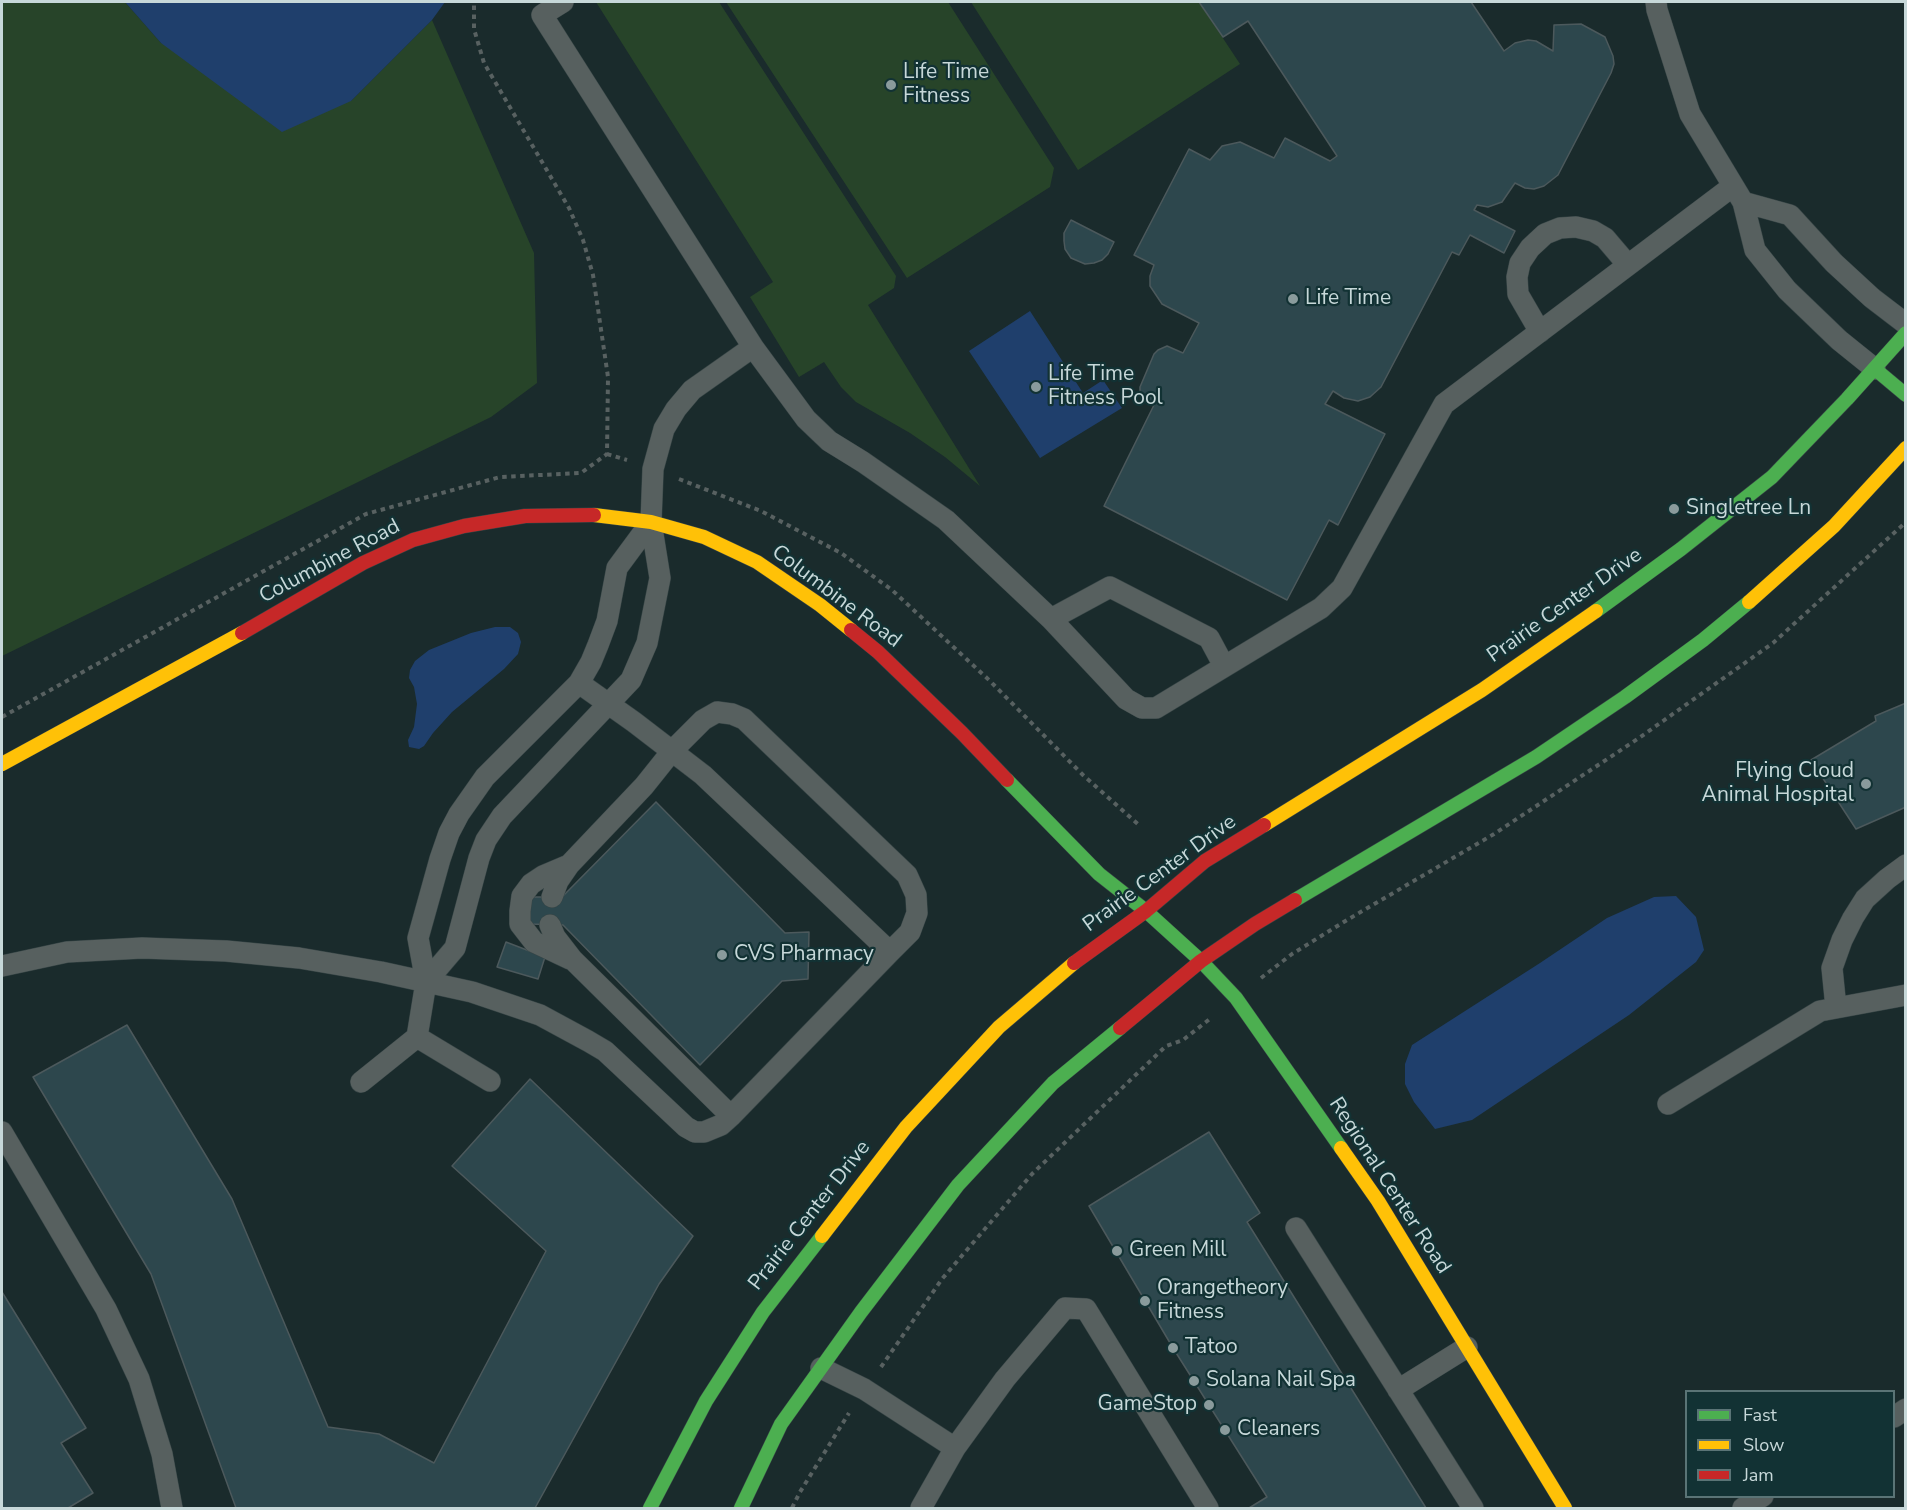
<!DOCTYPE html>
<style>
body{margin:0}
#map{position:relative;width:1907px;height:1510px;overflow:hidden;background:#1a2b2c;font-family:"Nunito Sans",sans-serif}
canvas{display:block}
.frame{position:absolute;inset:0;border:3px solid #c7d8d9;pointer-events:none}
.legend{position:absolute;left:1685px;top:1390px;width:210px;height:108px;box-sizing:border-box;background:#123234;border:2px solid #5a7476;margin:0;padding:8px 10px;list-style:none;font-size:18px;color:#c7d8d9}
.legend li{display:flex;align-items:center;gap:12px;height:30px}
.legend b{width:30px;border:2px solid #5a7476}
</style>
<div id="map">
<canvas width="1907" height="1510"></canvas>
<div class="frame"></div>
<ul class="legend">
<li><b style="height:8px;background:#4caf50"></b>Fast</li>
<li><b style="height:8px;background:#ffc107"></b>Slow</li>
<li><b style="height:8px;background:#c62828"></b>Jam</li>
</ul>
</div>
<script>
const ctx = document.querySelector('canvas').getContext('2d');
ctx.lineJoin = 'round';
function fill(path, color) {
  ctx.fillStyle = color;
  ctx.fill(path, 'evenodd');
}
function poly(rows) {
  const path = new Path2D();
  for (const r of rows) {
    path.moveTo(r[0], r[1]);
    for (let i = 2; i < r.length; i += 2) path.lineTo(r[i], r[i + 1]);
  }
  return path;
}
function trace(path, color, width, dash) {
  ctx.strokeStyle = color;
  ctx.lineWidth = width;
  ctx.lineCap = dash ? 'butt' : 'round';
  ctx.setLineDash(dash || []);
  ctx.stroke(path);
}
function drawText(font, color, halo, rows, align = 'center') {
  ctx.font = font + ' "Nunito Sans",sans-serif';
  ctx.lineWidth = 4.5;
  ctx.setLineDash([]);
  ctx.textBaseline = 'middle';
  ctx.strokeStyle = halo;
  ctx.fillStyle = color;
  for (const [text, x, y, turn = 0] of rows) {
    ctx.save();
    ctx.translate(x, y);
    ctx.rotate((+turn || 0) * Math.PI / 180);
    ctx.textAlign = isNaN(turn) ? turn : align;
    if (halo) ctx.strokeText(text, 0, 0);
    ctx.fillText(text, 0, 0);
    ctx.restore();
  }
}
fill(poly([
 [2,2,125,2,161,43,351,101,432,20,534,253,537,383,491,417,2,656],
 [596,2,719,2,896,276,894,288,868,305,980,486,945,457,910,433,856,402,841,387,824,362,799,377,750,297,773,282],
 [726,2,948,2,1054,168,1050,187,907,278],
 [971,2,1199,2,1240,64,1078,170]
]), '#274429');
fill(poly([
 [125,2,445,2,432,20,351,101,282,132,161,43],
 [1030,311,1083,393,1103,380,1122,408,1040,458,969,351],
 [495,627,510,627,518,633,521,642,518,654,504,669,452,712,433,733,424,746,419,749,409,747,408,740,414,727,417,704,414,687,409,678,410,670,415,661,429,650,471,633],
 [1676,896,1696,917,1704,950,1696,962,1629,1015,1472,1120,1435,1129,1414,1102,1405,1084,1405,1064,1412,1045,1540,963,1607,918,1654,897]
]), '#1f3f6c');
const building = poly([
 [1199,2,1471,2,1504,51,1515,43,1528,40,1536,41,1553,51,1554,25,1581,24,1605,37,1613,56,1614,64,1611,73,1558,175,1544,186,1534,189,1525,188,1515,183,1502,202,1488,207,1477,205,1474,210,1515,231,1504,253,1470,235,1459,255,1452,252,1381,387,1370,397,1358,401,1344,398,1333,391,1325,404,1385,434,1338,525,1329,520,1287,600,1104,506,1154,405,1144,398,1140,393,1140,387,1154,354,1158,350,1167,346,1183,353,1199,323,1162,304,1150,286,1150,276,1154,265,1134,255,1189,149,1210,160,1222,146,1240,142,1274,158,1285,138,1330,161,1337,156,1248,21,1223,37,1199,2],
 [1071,220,1114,242,1108,254,1102,260,1094,263,1085,264,1071,258,1065,249,1064,241,1064,233,1071,220],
 [1906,703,1906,807,1856,829,1811,760,1876,721,1875,716,1906,703],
 [656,802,785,933,809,932,808,979,782,981,700,1065,563,925,529,924,531,897,562,897,656,802],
 [506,942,545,957,538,979,497,967,506,942],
 [127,1025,232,1199,328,1427,379,1434,434,1463,546,1251,452,1166,530,1079,693,1236,659,1284,535,1508,236,1508,151,1274,33,1077,127,1025],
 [1209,1132,1260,1213,1247,1222,1426,1508,1249,1508,1267,1497,1173,1348,1089,1206,1209,1132],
 [2,1292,86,1428,61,1443,93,1493,68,1508,2,1508,2,1292]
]);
fill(building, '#2d474d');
trace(building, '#4c595c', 1.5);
const lane = poly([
 [563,2,542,15,753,347],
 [1656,2,1657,10,1690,114,1743,202,1755,250,1787,290,1839,340,1875,369],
 [1743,202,1790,215,1834,263,1872,298,1906,324],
 [1540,332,1518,294,1517,277,1520,263,1530,248,1545,234,1560,228,1576,227,1593,231,1605,238,1628,265],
 [1051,619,1110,587,1209,638,1224,666],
 [579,683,634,722,703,775,890,952],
 [569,865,543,876,531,884,522,896,520,911,520,924,534,942,570,959],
 [550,925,555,937,572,959,731,1116],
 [2,966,67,952,142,948,226,951,299,958,381,972,472,992,540,1015,588,1041,605,1051,620,1065,686,1127,695,1132,704,1132,721,1125,731,1116,890,952,910,932,917,913,916,895,907,875,744,719,732,714,717,712,703,720,672,751,644,786,569,865,558,881,552,897],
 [426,982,455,948,479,858,486,840,502,816,631,680,647,643,660,578,651,522,653,469,664,429,676,409,692,390,753,347,806,419,829,441,863,462,946,520,1051,619,1126,699,1142,708,1156,708,1321,608,1342,588,1444,404,1733,186],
 [1836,1008,1832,968,1842,940,1853,918,1865,899,1887,879,1906,865],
 [417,1037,490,1081],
 [361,1082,417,1037,426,982,418,938,440,859,449,833,459,814,485,777,579,683,591,662,598,645,607,621,617,568,651,522],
 [1668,1104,1820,1011,1906,995],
 [2,1132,106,1309,139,1379,162,1454,172,1508],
 [1296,1228,1473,1508],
 [821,1368,864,1389,955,1448],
 [1398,1390,1467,1347],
 [1894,1417,1906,1409],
 [921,1508,955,1448,1005,1379,1065,1308,1086,1309,1208,1508],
 [1743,1508,1763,1496]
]);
const fast = poly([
 [1875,369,1906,395],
 [1596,611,1681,549,1772,477,1847,399,1906,333],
 [1007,780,1099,874,1146,911,1201,961,1236,998,1341,1148],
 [1295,900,1536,757,1625,697,1703,640,1749,602],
 [650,1508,706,1401,763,1312,822,1236],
 [741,1508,781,1424,861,1312,958,1185,1053,1083,1120,1028]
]);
const slow = poly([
 [594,515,651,522,704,537,757,562,820,605,851,630],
 [1749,602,1834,526,1906,448],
 [2,764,242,633],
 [1264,825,1482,690,1596,611],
 [1341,1148,1378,1201,1565,1508],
 [822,1236,906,1127,999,1027,1074,963]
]);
const jam = poly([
 [851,630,878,652,962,733,1007,780],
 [242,633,363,563,413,540,464,526,525,516,594,515],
 [1074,963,1146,911,1205,861,1264,825],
 [1120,1028,1201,961,1255,924,1295,900]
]);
trace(lane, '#374546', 22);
trace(fast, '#374546', 15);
trace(slow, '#374546', 15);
trace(jam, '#374546', 15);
trace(poly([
 [607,454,627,460],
 [679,479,761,511,841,553,892,590,989,680,1083,775,1140,826],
 [2,717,366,514,500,477,581,473,607,454,608,377,593,275,583,240,569,208,484,63,474,29,474,2],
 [1261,978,1292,954,1347,920,1494,834,1639,738,1773,643,1906,522],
 [881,1367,942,1279,1032,1174,1166,1046,1183,1040,1211,1018],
 [792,1508,800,1492,849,1413]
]), '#586161', 4, [4.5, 4.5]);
trace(lane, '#57605f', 21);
trace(fast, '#4caf50', 14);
trace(slow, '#ffc107', 14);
trace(jam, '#c62828', 14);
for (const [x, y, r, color] of [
 [891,85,6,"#8a9b9c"],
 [1293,299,6,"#8a9b9c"],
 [1036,387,6,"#8a9b9c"],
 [1674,509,6,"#8a9b9c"],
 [1866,784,6,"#8a9b9c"],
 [722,955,6,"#8a9b9c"],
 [1117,1251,6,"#8a9b9c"],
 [1145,1301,6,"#8a9b9c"],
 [1173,1348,6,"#8a9b9c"],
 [1194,1381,6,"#8a9b9c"],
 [1209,1405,6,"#8a9b9c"],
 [1225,1430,6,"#8a9b9c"]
]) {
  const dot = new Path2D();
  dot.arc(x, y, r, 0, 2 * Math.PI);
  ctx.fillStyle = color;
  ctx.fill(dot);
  trace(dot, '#123234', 2);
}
drawText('21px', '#c7d8d9', '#123234', [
 ["Life Time",903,73],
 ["Fitness",903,97],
 ["Life Time",1305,299],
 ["Life Time",1048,375],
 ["Fitness Pool",1048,399],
 ["Singletree Ln",1686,509],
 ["Flying Cloud",1854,772,"right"],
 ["Animal Hospital",1854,796,"right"],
 ["CVS Pharmacy",734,955],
 ["Green Mill",1129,1251],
 ["Orangetheory",1157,1289],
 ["Fitness",1157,1313],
 ["Tatoo",1185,1348],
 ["Solana Nail Spa",1206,1381],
 ["GameStop",1197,1405,"right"],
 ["Cleaners",1237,1430]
], 'left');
drawText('21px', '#c7d8d9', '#123234', [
 ["Columbine Road",330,562,-28],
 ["Columbine Road",836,597,37],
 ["Prairie Center Drive",1565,606,-35],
 ["Prairie Center Drive",1160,874,-36],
 ["Regional Center Road",1389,1186,57],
 ["Prairie Center Drive",810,1216,-52]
]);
</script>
